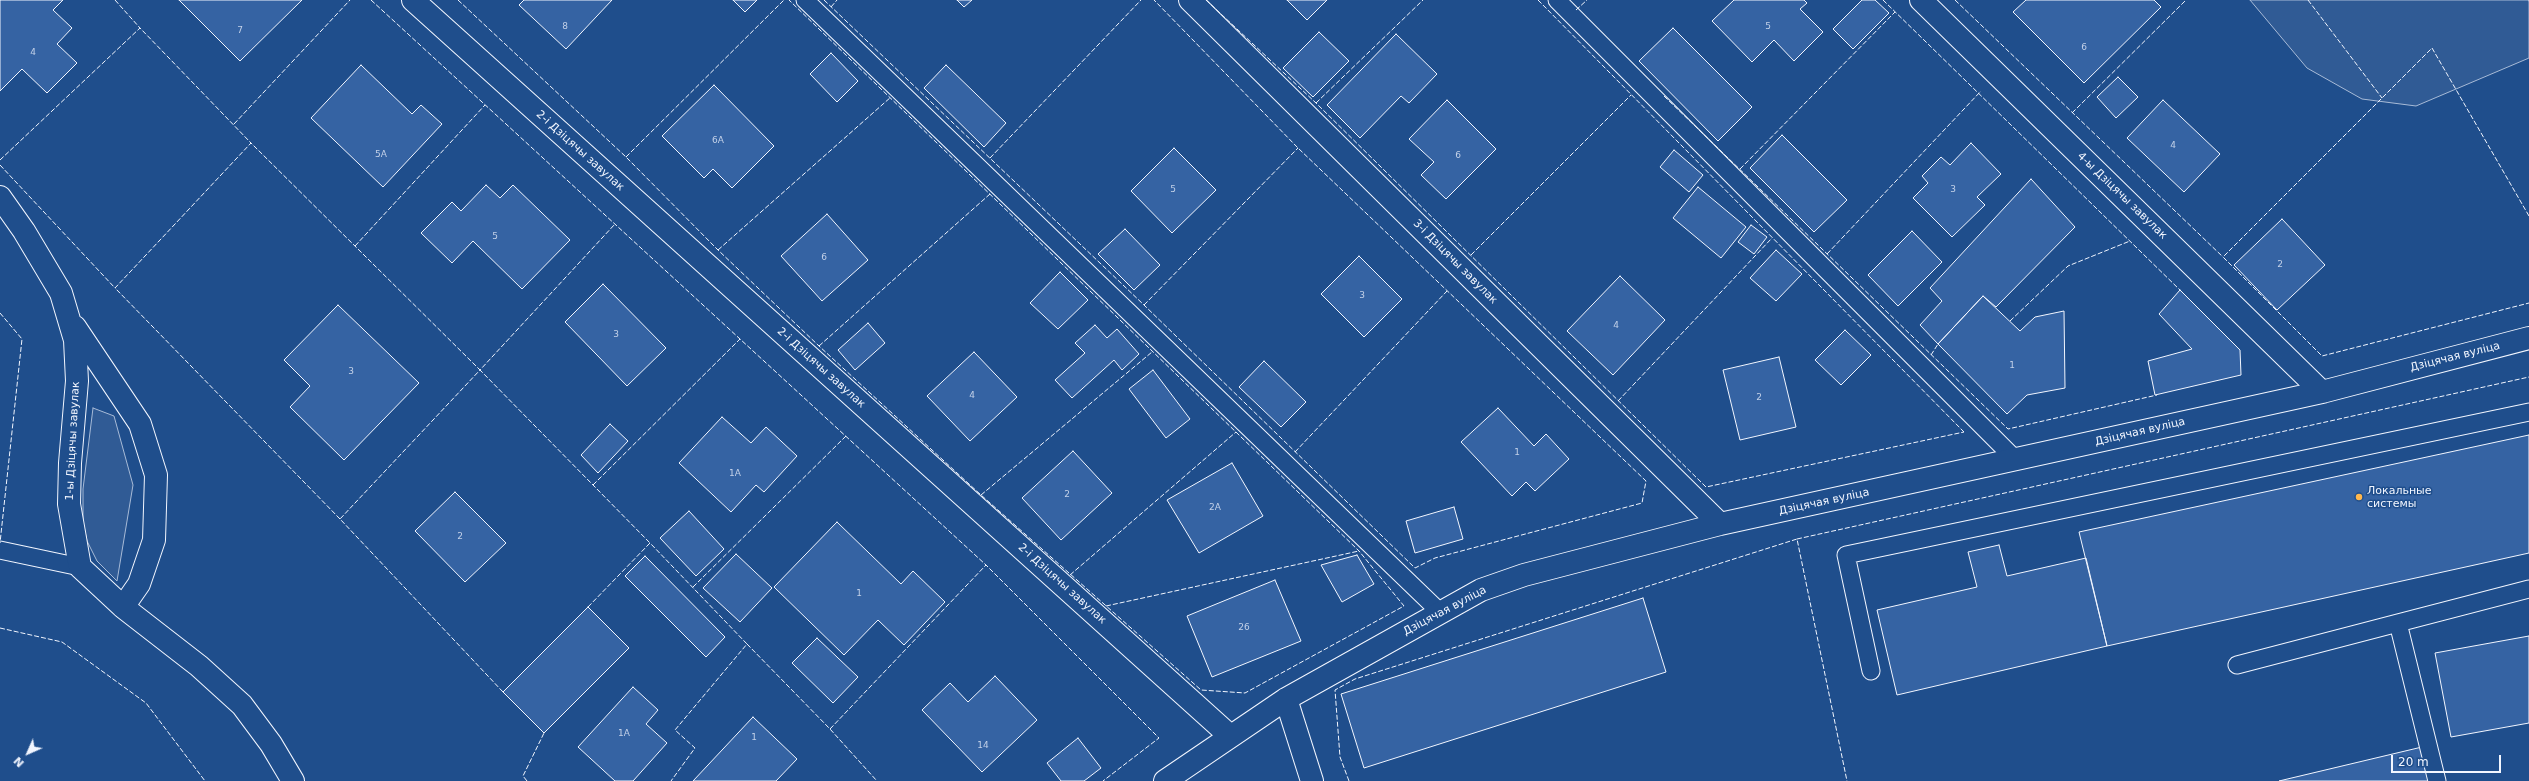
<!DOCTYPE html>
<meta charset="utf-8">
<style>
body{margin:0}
#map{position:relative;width:2529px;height:781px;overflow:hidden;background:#1f4e8c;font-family:"DejaVu Sans",sans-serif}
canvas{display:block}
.north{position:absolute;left:8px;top:733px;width:40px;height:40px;-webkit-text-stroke:3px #1f4e8c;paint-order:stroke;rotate:225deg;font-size:11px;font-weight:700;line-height:16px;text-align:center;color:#f2f6ff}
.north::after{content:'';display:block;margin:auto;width:14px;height:18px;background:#f2f6ff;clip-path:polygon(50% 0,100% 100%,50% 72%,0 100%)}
.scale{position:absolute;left:2391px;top:755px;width:110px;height:18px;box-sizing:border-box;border:2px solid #f2f6ff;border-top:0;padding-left:5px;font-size:12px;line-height:14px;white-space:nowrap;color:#f2f6ff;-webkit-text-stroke:3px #1f4e8c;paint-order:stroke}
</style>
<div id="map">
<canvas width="2529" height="781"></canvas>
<div class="north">N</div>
<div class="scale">20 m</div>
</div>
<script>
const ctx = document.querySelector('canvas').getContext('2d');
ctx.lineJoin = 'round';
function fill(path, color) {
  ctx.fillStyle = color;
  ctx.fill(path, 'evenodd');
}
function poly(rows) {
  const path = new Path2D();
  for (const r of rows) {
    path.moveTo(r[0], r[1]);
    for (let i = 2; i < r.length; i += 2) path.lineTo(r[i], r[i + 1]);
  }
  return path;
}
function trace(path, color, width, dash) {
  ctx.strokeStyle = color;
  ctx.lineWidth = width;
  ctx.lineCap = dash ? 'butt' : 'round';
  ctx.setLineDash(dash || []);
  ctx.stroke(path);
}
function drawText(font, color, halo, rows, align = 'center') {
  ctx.font = font + ' "DejaVu Sans",sans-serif';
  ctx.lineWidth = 3;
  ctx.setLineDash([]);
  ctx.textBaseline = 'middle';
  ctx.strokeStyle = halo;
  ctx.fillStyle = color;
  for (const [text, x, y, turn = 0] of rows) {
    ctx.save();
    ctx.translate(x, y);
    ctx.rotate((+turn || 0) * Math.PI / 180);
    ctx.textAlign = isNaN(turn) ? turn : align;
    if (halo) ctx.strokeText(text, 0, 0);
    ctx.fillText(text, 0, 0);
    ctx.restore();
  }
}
const green = poly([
 [2250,0,2529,0,2529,58,2416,106,2362,99,2307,68,2250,0],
 [93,408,114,416,133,485,117,581,97,561,87,541,83,522,83,489,93,408]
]);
fill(green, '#305b95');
trace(green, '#a8bbd7', 1);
const building = poly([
 [0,0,63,0,53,10,72,28,57,44,77,63,47,93,22,69,0,91,0,0],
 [179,0,302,0,240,61,179,0],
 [524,0,612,0,566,49,519,5,524,0],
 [733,0,757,0,745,12,733,0],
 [957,0,972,0,964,7,957,0],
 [1287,0,1327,0,1307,20,1287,0],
 [1734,0,1804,0,1807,3,1800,9,1823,32,1794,61,1774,40,1752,62,1712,21,1734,0],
 [1862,0,1875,0,1889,13,1853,49,1833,29,1862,0],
 [2026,0,2154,0,2161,7,2084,83,2013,12,2026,0],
 [1673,28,1752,107,1718,141,1639,61,1673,28],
 [1319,32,1349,61,1313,97,1283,68,1319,32],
 [1396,34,1437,74,1409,103,1401,96,1360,138,1327,105,1396,34],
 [831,53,858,81,837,102,810,74,831,53],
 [361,65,412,114,421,105,442,124,383,187,311,118,361,65],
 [946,65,1006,123,984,147,924,88,946,65],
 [2118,77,2138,97,2116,118,2097,97,2118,77],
 [714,85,774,146,732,188,713,169,704,178,662,136,714,85],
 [1447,100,1496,149,1446,199,1421,175,1434,162,1409,139,1447,100],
 [2163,100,2220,154,2184,192,2127,138,2163,100],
 [1782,135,1847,200,1814,232,1750,168,1782,135],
 [1971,143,2001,174,1977,197,1985,205,1952,237,1913,198,1928,183,1922,176,1941,157,1950,165,1971,143],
 [1174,148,1216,190,1172,233,1131,191,1174,148],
 [1674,150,1703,175,1689,192,1660,167,1674,150],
 [2031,179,2075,227,1996,307,1983,296,1938,344,1920,325,1942,301,1930,288,2031,179],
 [486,185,500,198,513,185,570,240,522,289,473,241,452,263,421,233,452,202,461,211,486,185],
 [1698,187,1746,227,1721,258,1673,218,1698,187],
 [827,214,868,260,822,301,781,256,827,214],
 [2282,219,2325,265,2277,310,2234,265,2282,219],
 [1751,225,1767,237,1754,254,1738,242,1751,225],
 [1125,229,1160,265,1134,290,1098,254,1125,229],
 [1912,231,1942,262,1898,306,1868,275,1912,231],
 [1776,250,1802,274,1776,301,1750,278,1776,250],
 [1359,256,1402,299,1364,337,1321,294,1359,256],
 [1060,272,1088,300,1058,329,1030,303,1060,272],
 [1620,276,1665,320,1613,375,1567,331,1620,276],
 [603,284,666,348,627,386,565,322,603,284],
 [2180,290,2240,350,2241,375,2155,395,2148,361,2192,349,2159,314,2180,290],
 [1983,296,2020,331,2035,317,2064,311,2065,388,2027,395,2007,414,1938,344,1983,296],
 [338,305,419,383,344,460,290,407,310,386,284,360,338,305],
 [868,323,885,343,855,370,838,350,868,323],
 [1095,325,1107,338,1117,329,1139,354,1122,370,1114,360,1072,398,1055,380,1085,353,1075,343,1095,325],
 [1845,330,1871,355,1841,385,1815,360,1845,330],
 [974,352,1017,397,970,441,927,396,974,352],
 [1779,357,1796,427,1740,440,1723,370,1779,357],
 [1264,361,1306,402,1281,427,1239,387,1264,361],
 [1153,370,1190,419,1166,438,1129,389,1153,370],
 [1498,408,1534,446,1546,434,1569,459,1535,491,1526,482,1512,496,1461,442,1498,408],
 [722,417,751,443,766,427,797,456,764,492,756,485,731,512,679,463,722,417],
 [610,424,628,441,598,473,581,455,610,424],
 [2529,435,2529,553,2107,646,2079,532,2529,435],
 [1073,451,1112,493,1061,540,1022,498,1073,451],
 [1232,463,1263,516,1199,553,1167,500,1232,463],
 [455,492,506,543,465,582,415,531,455,492],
 [1454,507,1463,539,1415,553,1406,521,1454,507],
 [689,511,724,549,696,576,660,538,689,511],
 [837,522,901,584,913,571,945,602,904,645,878,620,844,655,774,587,837,522],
 [1999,545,2007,576,2086,558,2107,646,1897,695,1877,610,1977,587,1968,552,1999,545],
 [736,554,772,588,740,622,703,588,736,554],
 [1357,555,1374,584,1342,602,1321,565,1357,555],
 [645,556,725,637,706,657,625,576,645,556],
 [1275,580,1301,641,1212,677,1187,616,1275,580],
 [1643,598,1666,672,1364,768,1341,694,1643,598],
 [588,607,629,648,544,733,503,692,588,607],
 [2529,636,2529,723,2451,737,2435,653,2529,636],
 [817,638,858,677,833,703,792,663,817,638],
 [995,676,1037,720,982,772,922,710,950,683,968,702,995,676],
 [633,687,658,710,646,724,667,743,633,781,615,781,578,747,633,687],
 [753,717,797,759,776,781,693,781,753,717],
 [1078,738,1101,768,1084,781,1061,781,1047,763,1078,738],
 [2422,747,2430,781,2279,781,2422,747]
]);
fill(building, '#3563a3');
trace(building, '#f2f6ff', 1);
const lane = poly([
 [805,0,1441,613],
 [1557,0,2016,460],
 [0,550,80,567],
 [2237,665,2398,623],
 [1871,671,1846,555,2529,412],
 [2437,781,2398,623,2529,589]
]);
const street = poly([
 [413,0,1229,735],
 [1190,0,1720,524],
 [1921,0,2322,392],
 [0,197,24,231,61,293,75,340,77,381,70,463,69,504,80,567,123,607,199,666,242,705,271,744,293,781],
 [75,327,140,424,156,475,154,540,139,584,123,607],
 [1286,699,1312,781],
 [1165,781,1286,699,1481,590,1524,575,1720,524,2322,392,2529,338]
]);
trace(lane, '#f2f6ff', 19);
trace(street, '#f2f6ff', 24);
trace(poly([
 [2528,0,2529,0]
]), '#b3c4dc', 2.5, [3, 2]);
trace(lane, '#1f4e8c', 17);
trace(street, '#1f4e8c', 22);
trace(poly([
 [115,0,140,28],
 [371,0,986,565,1159,738,1103,781],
 [458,0,626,157,718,250,819,346,981,495,1201,690,1245,693,1404,606,1359,551,789,0],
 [824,0,1144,305,1415,568,1435,558,1642,503,1646,481,1298,148,1154,0],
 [1206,0,1316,103,1706,487,1964,432],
 [1538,0,1964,432],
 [1883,0,2182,292],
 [1955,0,2223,257],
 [2308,0,2382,98],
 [831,7,837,0],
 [1576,10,1587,0],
 [1664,96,2008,429,2157,395],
 [1316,103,1423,0],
 [2072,113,2186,0],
 [234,124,350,0],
 [626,157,784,0],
 [990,158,1141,0],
 [0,160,140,28,251,143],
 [0,165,115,288],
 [1740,169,1895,12],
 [2529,216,2432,48,2223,257,2322,356,2529,303],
 [355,246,485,105],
 [718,250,891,97],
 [1827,254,1981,91],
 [1471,255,1631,95],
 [1144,305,1298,148],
 [0,313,22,339,0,543],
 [2010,321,2068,266,2130,241],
 [819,346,990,194],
 [1931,355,1938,344],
 [1618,401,1772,238],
 [1295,452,1447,291],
 [593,485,740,339],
 [981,495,1152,352],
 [340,519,115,288,251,143,480,370,615,224],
 [1797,539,2529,377],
 [1070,575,1236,432],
 [693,587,846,436],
 [1106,606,1359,551],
 [588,607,650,543,747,644,675,730,695,748,671,781],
 [0,628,62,642,146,703,205,781],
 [747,644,830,729,877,781],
 [503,692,340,519,480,370,650,543],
 [830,729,986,565],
 [527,781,523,776,544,733],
 [1349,781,1340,757,1335,690,1355,679,1797,539,1847,781]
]), '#f2f6ff', 1, [5, 2]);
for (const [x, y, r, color] of [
 [2359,497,4,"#ffb74d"]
]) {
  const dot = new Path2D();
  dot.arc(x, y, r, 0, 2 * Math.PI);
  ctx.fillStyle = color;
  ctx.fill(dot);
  trace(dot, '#1f4e8c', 1.5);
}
drawText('9px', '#c3d1e8', null, [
 ["8",565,27],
 ["5",1768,27],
 ["7",240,31],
 ["6",2084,48],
 ["4",33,53],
 ["6А",718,141],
 ["4",2173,146],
 ["5А",381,155],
 ["6",1458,156],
 ["5",1173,190],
 ["3",1953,190],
 ["5",495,237],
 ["6",824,258],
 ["2",2280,265],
 ["3",1362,296],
 ["4",1616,326],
 ["3",616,335],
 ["1",2012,366],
 ["3",351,372],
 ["4",972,396],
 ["2",1759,398],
 ["1",1517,453],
 ["1А",735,474],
 ["2",1067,495],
 ["2А",1215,508],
 ["2",460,537],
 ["1",859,594],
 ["26",1244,628],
 ["1А",624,734],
 ["1",754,738],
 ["14",983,746]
]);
drawText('11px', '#f2f6ff', '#1f4e8c', [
 ["2-і Дзіцячы завулак",580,151,42],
 ["4-ы Дзіцячы завулак",2122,196,44],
 ["3-і Дзіцячы завулак",1455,262,45],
 ["Дзіцячая вуліца",2455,357,-14],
 ["2-і Дзіцячы завулак",821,368,42],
 ["Дзіцячая вуліца",2140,432,-13],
 ["1-ы Дзіцячы завулак",73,441,-87],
 ["Дзіцячая вуліца",1824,502,-12],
 ["2-і Дзіцячы завулак",1062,584,42],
 ["Дзіцячая вуліца",1445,611,-28]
]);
drawText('11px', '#f2f6ff', '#1f4e8c', [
 ["Локальные",2367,491],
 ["системы",2367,504]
], 'left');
</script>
